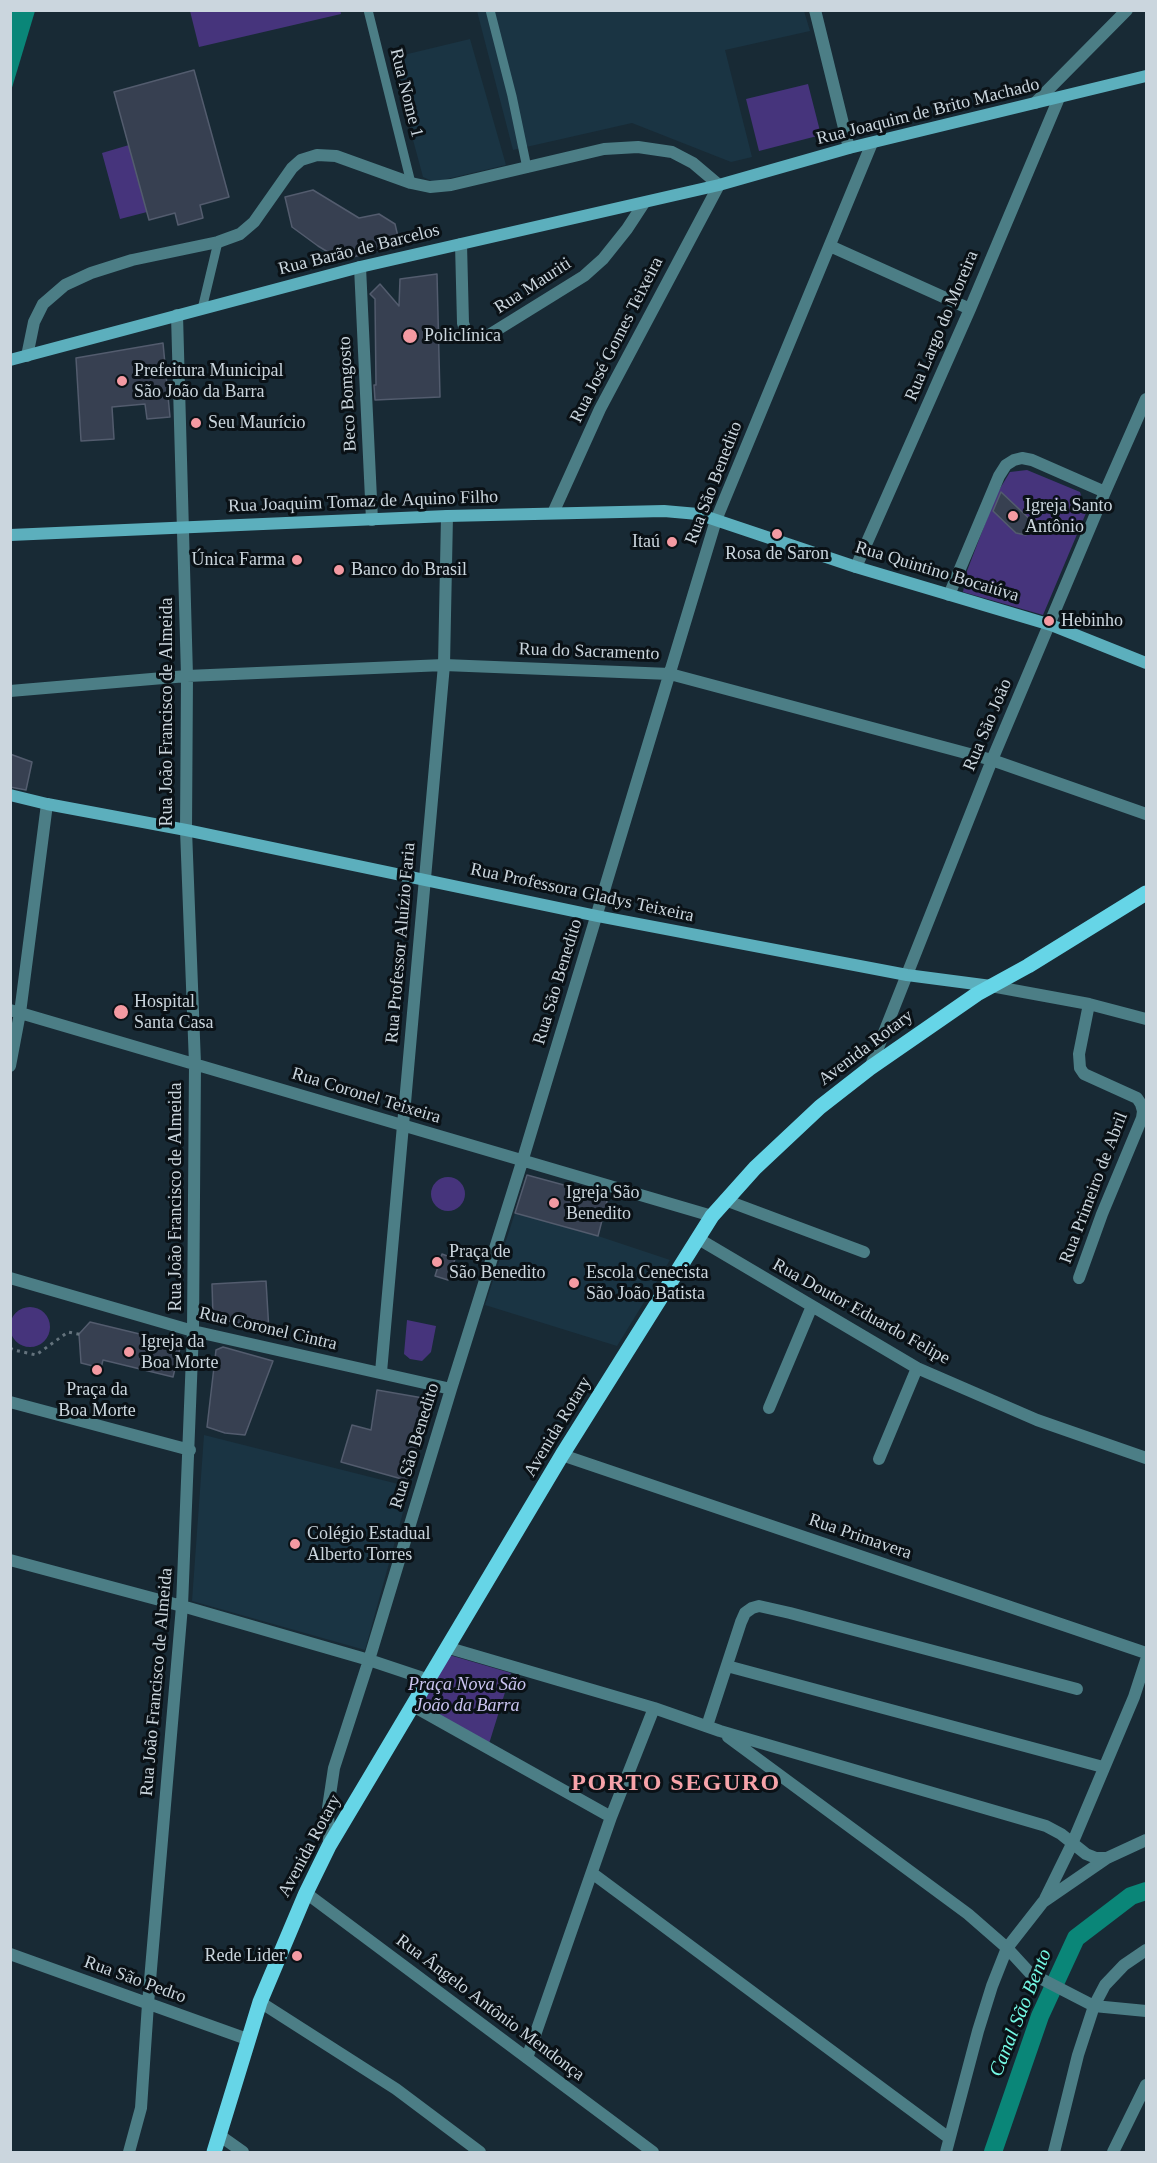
<!DOCTYPE html>
<meta charset="utf-8">
<style>
body{margin:0}
#map{position:relative;width:1157px;height:2163px;overflow:hidden;background:#182a35;font-family:Georgia,serif}
canvas{display:block}
.frame{position:absolute;inset:0;border:12px solid #cbd6de;pointer-events:none}
</style>
<div id="map">
<canvas width="1157" height="2163"></canvas>
<div class="frame"></div>
</div>
<script>
const ctx = document.querySelector('canvas').getContext('2d');
ctx.lineJoin = 'round';
function fill(path, color) {
  ctx.fillStyle = color;
  ctx.fill(path, 'evenodd');
}
function poly(rows) {
  const path = new Path2D();
  for (const r of rows) {
    if (r.length === 3) {
      path.moveTo(r[0] + r[2], r[1]);
      path.arc(r[0], r[1], r[2], 0, 2 * Math.PI);
      continue;
    }
    path.moveTo(r[0], r[1]);
    for (let i = 2; i < r.length; i += 2) path.lineTo(r[i], r[i + 1]);
  }
  return path;
}
function trace(path, color, width, dash) {
  ctx.strokeStyle = color;
  ctx.lineWidth = width;
  ctx.lineCap = dash ? 'butt' : 'round';
  ctx.setLineDash(dash || []);
  ctx.stroke(path);
}
function drawText(font, color, halo, rows, align = 'center') {
  ctx.font = font + ' Georgia,serif';
  ctx.lineWidth = 6;
  ctx.setLineDash([]);
  ctx.textBaseline = 'middle';
  ctx.strokeStyle = halo;
  ctx.fillStyle = color;
  for (const [text, x, y, turn = 0] of rows) {
    ctx.save();
    ctx.translate(x, y);
    ctx.rotate((+turn || 0) * Math.PI / 180);
    ctx.textAlign = isNaN(turn) ? turn : align;
    if (halo) ctx.strokeText(text, 0, 0);
    ctx.fillText(text, 0, 0);
    ctx.restore();
  }
}
fill(poly([
 [477,11,804,11,810,31,725,50,752,157,731,162,632,123,513,150],
 [470,39,506,165,434,182,423,177,391,58],
 [515,1213,598,1236,670,1260,617,1346,485,1305],
 [204,1435,410,1487,365,1650,192,1601]
]), '#1a3443');
fill(poly([
 [340,10,341,14,199,47,190,11],
 [808,84,821,135,759,151,746,99],
 [129,145,147,212,120,219,102,153],
 [1027,470,1080,492,1086,513,1043,615,963,592,967,571,996,495,1010,472],
 [448,1194,17],
 [30,1327,20],
 [407,1320,436,1326,431,1352,422,1361,410,1359,404,1354],
 [446,1654,511,1673,488,1747,416,1704]
]), '#46347c');
fill(poly([
 [11,10,35,11,11,91,10,11]
]), '#0a8678');
trace(poly([
 [993,2152,1040,2016,1076,1938,1131,1896,1146,1891]
]), '#0a8678', 18);
const building = poly([
 [194,70,229,197,200,205,203,218,178,225,175,213,149,220,114,92,194,70],
 [313,190,359,218,379,214,395,224,400,245,341,260,318,246,292,227,285,197,313,190],
 [437,274,440,397,375,400,374,385,376,385,375,299,370,294,380,284,399,306,400,279,437,274],
 [163,343,170,417,147,419,145,404,112,407,114,439,81,441,76,358,163,343],
 [1001,492,1036,525,1026,535,1016,533,993,511,1001,492],
 [10,754,32,762,26,790,10,787,10,754],
 [527,1175,608,1197,598,1236,515,1213,527,1175],
 [442,1254,455,1259,448,1280,435,1276,442,1254],
 [266,1281,269,1331,213,1317,212,1284,266,1281],
 [90,1322,181,1344,173,1377,103,1360,101,1368,81,1363,79,1334,90,1322],
 [223,1347,273,1361,245,1435,225,1433,207,1427,216,1350,223,1347],
 [377,1390,423,1398,430,1406,409,1481,341,1462,352,1425,371,1430,377,1390]
]);
fill(building, '#374051');
trace(building, '#535c6e', 1.5);
trace(poly([
 [10,1348,14,1350,36,1355,68,1332,83,1335]
]), '#64737d', 3, [3, 4.5]);
trace(poly([
 [368,10,411,183],
 [490,10,512,96,527,168],
 [202,309,218,242]
]), '#4c7e86', 9);
trace(poly([
 [815,10,849,148],
 [1035,103,1127,10],
 [461,244,463,323,466,332,470,337,484,338,584,276,603,259,627,229,644,203],
 [830,246,970,309],
 [360,267,372,520],
 [27,356,34,322,43,304,65,285,91,273,132,260,218,242,240,234,254,222,292,168,301,160,317,155,336,156,411,183,430,187,451,185,604,149,638,147,672,152,693,163,719,185,600,409,553,513],
 [856,567,970,309,1059,98],
 [949,595,999,476,1006,465,1014,460,1022,458,1032,460,1105,492],
 [10,691,187,676,444,665,670,674,992,760,1146,814],
 [991,986,1089,1004,1146,1019],
 [10,1010,712,1216],
 [10,1066,20,1013,47,804],
 [870,1068,992,760,1105,492,1146,399],
 [725,1200,864,1252],
 [697,1238,917,1368,1037,1420,1146,1458],
 [10,1278,193,1331,451,1389],
 [1079,1278,1102,1214,1142,1118,1143,1111,1141,1104,1137,1098,1084,1074,1080,1068,1079,1054,1089,1004],
 [381,1372,444,665,447,516],
 [10,1402,190,1450],
 [769,1408,812,1306],
 [562,1455,1146,1653],
 [879,1459,917,1368],
 [10,1560,182,1606,369,1660,429,1680],
 [449,1648,654,1708,720,1731,1046,1826,1061,1834,1086,1854,1096,1858,1107,1858],
 [727,1666,1103,1767],
 [413,1706,611,1817],
 [707,1726,741,1622,745,1613,752,1608,759,1606,790,1613,1077,1689],
 [728,1737,968,1914,1007,1948,1030,1973,1094,2006,1146,2011],
 [329,1846,328,1808,334,1768,369,1660,451,1389,522,1162,716,520,872,143],
 [592,1873,949,2138],
 [306,1893,653,2152],
 [1045,1899,1072,1844,1134,1697,1146,1660],
 [10,1954,247,2039],
 [260,2002,396,2089,480,2152],
 [527,2058,611,1817,654,1708],
 [219,2135,243,2152],
 [129,2152,141,2108,148,2004,182,1606,193,1331,195,1064,186,830,187,676,177,315],
 [946,2152,978,2031,992,1986,1007,1948,1043,1902,1107,1858,1146,1840],
 [1054,2152,1078,2055,1094,2006,1105,1985,1124,1965,1146,1950],
 [1113,2152,1146,2085]
]), '#4c7e86', 12);
trace(poly([
 [10,360,360,267,719,185,849,148,1146,76],
 [10,535,447,516,664,511,698,514,856,567,1051,625,1146,663],
 [10,795,47,804,186,830,597,916,907,975,991,986]
]), '#5cafbd', 12);
trace(poly([
 [214,2152,260,2002,306,1893,329,1846,562,1455,712,1216,755,1168,820,1107,870,1068,977,994,1028,966,1146,893]
]), '#66d5e7', 15);
for (const [x, y, r, color] of [
 [410,336,8,"#f49aa2"],
 [122,381,6,"#f49aa2"],
 [196,423,6,"#f49aa2"],
 [1013,516,6,"#f49aa2"],
 [777,534,6,"#f49aa2"],
 [672,542,6,"#f49aa2"],
 [297,560,6,"#f49aa2"],
 [339,570,6,"#f49aa2"],
 [1049,621,6,"#f49aa2"],
 [121,1012,8,"#f49aa2"],
 [554,1203,6,"#f49aa2"],
 [437,1262,6,"#f49aa2"],
 [574,1283,6,"#f49aa2"],
 [129,1352,6,"#f49aa2"],
 [97,1370,6,"#f49aa2"],
 [295,1544,6,"#f49aa2"],
 [297,1956,6,"#f49aa2"]
]) {
  const dot = new Path2D();
  dot.arc(x, y, r, 0, 2 * Math.PI);
  ctx.fillStyle = color;
  ctx.fill(dot);
  trace(dot, '#0a1116', 2);
}
drawText('18px', '#cbd6de', '#0a1116', [
 ["Rua Nome 1",406,93,76],
 ["Rua Joaquim de Brito Machado",928,112,-14],
 ["Rua Barão de Barcelos",359,250,-14],
 ["Rua Mauriti",533,286,-33],
 ["Rua Largo do Moreira",942,326,-67],
 ["Rua José Gomes Teixeira",617,340,-63],
 ["Beco Bomgosto",348,394,-93],
 ["Rua São Benedito",714,483,-69],
 ["Rua Joaquim Tomaz de Aquino Filho",363,502,-2],
 ["Rua Quintino Bocaiúva",937,572,17],
 ["Rua do Sacramento",589,652,2],
 ["Rua João Francisco de Almeida",167,712,-90],
 ["Rua São João",988,725,-67],
 ["Rua Professora Gladys Teixeira",582,893,12],
 ["Rua Professor Aluízio Faria",401,943,-85],
 ["Rua São Benedito",558,982,-73],
 ["Avenida Rotary",866,1048,-37],
 ["Rua Coronel Teixeira",366,1096,17],
 ["Rua Primeiro de Abril",1094,1188,-69],
 ["Rua João Francisco de Almeida",176,1197,-90],
 ["Rua Doutor Eduardo Felipe",861,1312,29],
 ["Rua Coronel Cintra",268,1329,13],
 ["Avenida Rotary",558,1427,-59],
 ["Rua São Benedito",415,1446,-73],
 ["Rua Primavera",860,1537,19],
 ["Rua João Francisco de Almeida",157,1682,-85],
 ["Avenida Rotary",310,1846,-62],
 ["Rua São Pedro",135,1980,20],
 ["Rua Ângelo Antônio Mendonça",490,2008,37]
]);
drawText('18px', '#cbd6de', '#0a1116', [
 ["Policlínica",424,336],
 ["Prefeitura Municipal",134,371],
 ["São João da Barra",134,392],
 ["Seu Maurício",208,423],
 ["Igreja Santo",1025,506],
 ["Antônio",1025,527],
 ["Itaú",660,542,"right"],
 ["Rosa de Saron",777,554,"center"],
 ["Única Farma",285,560,"right"],
 ["Banco do Brasil",351,570],
 ["Hebinho",1061,621],
 ["Hospital",134,1002],
 ["Santa Casa",134,1023],
 ["Igreja São",566,1193],
 ["Benedito",566,1214],
 ["Praça de",449,1252],
 ["São Benedito",449,1273],
 ["Escola Cenecista",586,1273],
 ["São João Batista",586,1294],
 ["Igreja da",141,1342],
 ["Boa Morte",141,1363],
 ["Praça da",97,1390,"center"],
 ["Boa Morte",97,1411,"center"],
 ["Colégio Estadual",307,1534],
 ["Alberto Torres",307,1555],
 ["Rede Lider",285,1956,"right"]
], 'left');
drawText('italic 18px', '#cac4f0', '#0a1116', [
 ["Praça Nova São",467,1685],
 ["João da Barra",467,1706]
]);
drawText('italic 20px', '#75fae6', '#0a1116', [
 ["Canal São Bento",1021,2013,-68]
]);
ctx.letterSpacing = '1.5px';
drawText('bold 24px', '#f7a3aa', '#0a1116', [
 ["PORTO SEGURO",676,1784]
]);
ctx.letterSpacing = '0px';
</script>
